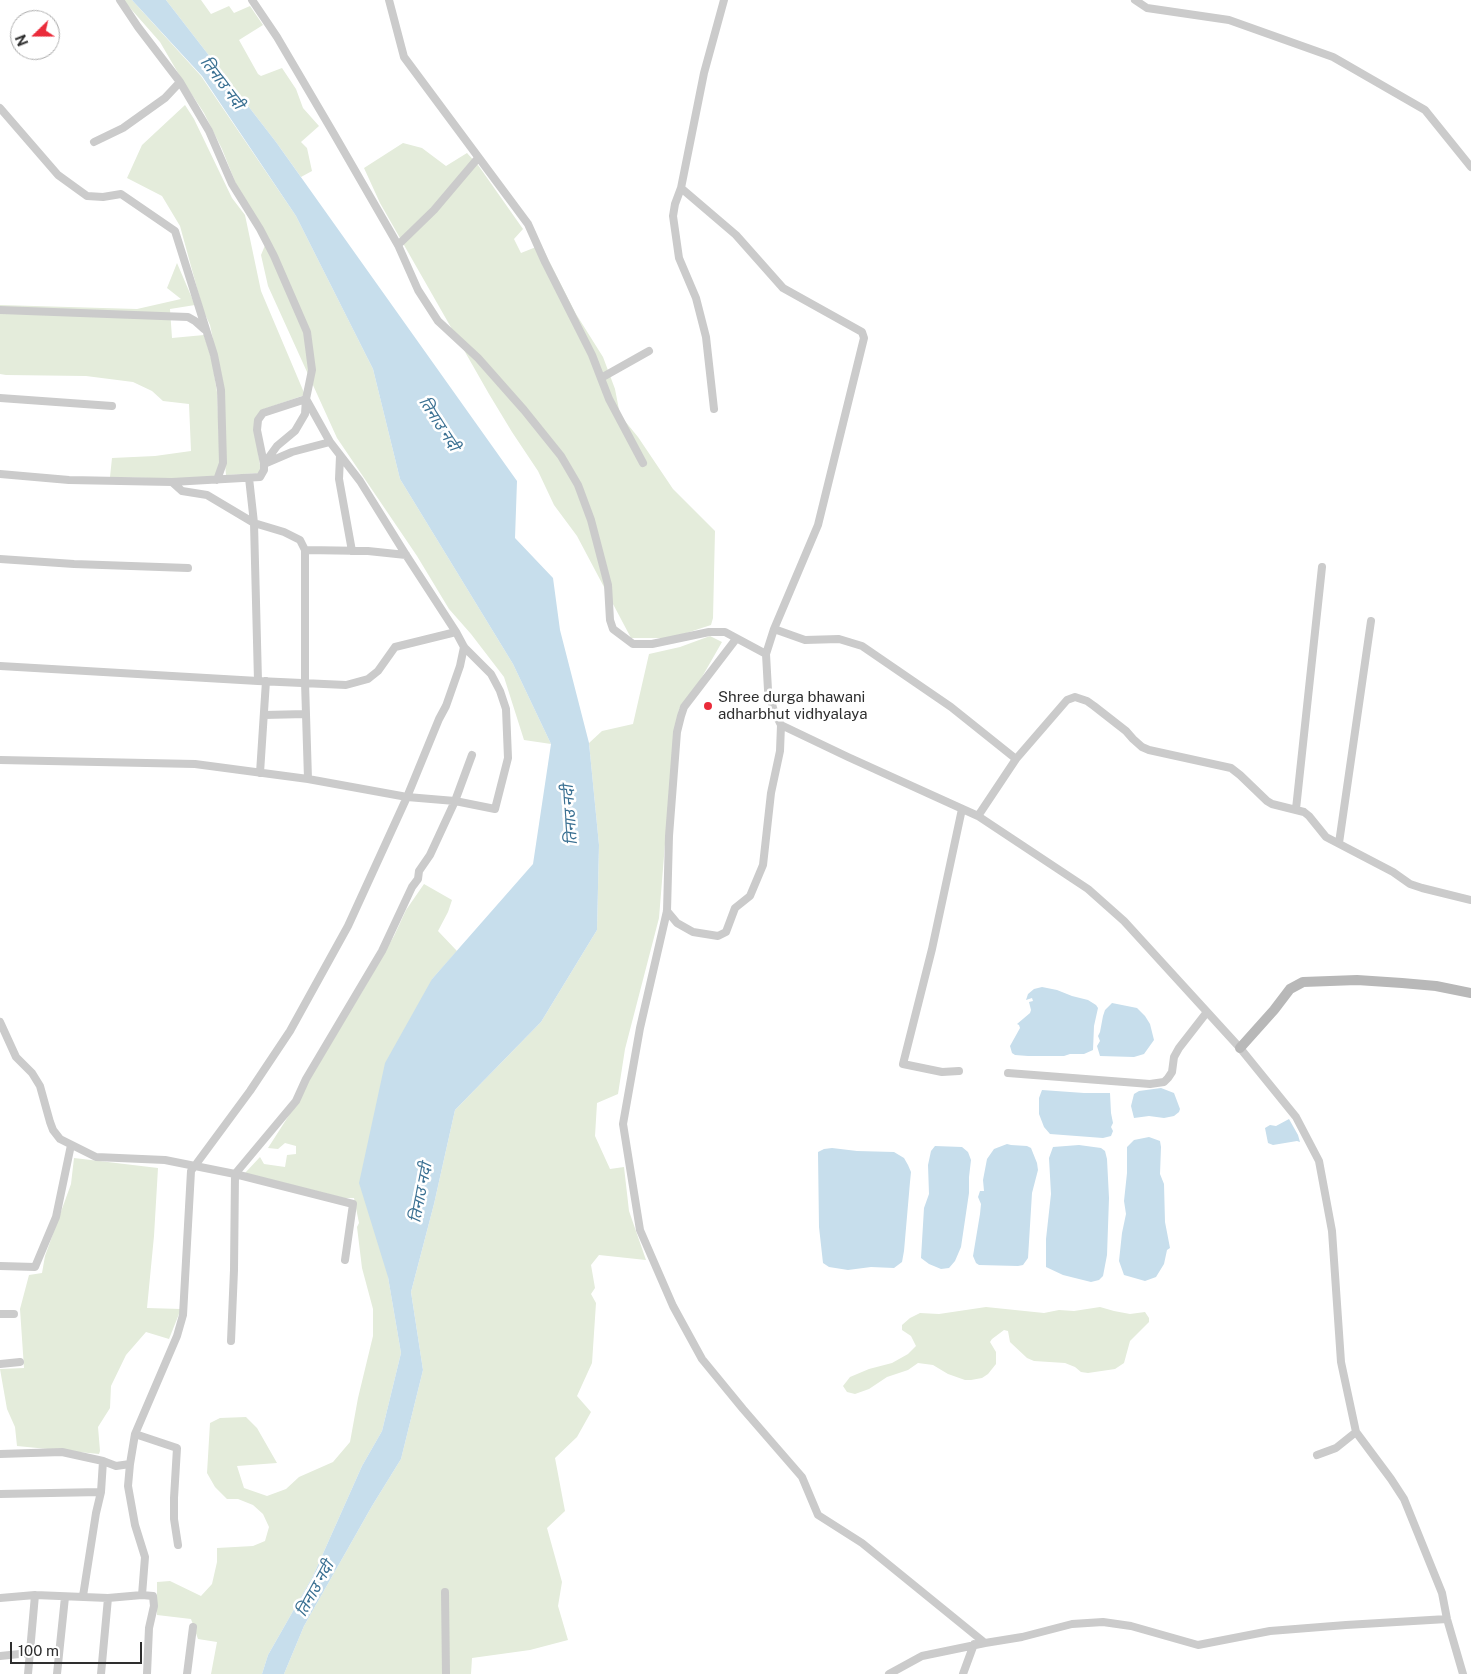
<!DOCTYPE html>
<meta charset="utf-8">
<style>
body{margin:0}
#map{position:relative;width:1471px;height:1674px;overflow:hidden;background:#fff;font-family:"Public Sans",sans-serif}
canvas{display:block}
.north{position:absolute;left:10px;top:10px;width:50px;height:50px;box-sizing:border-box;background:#fff;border:1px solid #ababab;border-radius:50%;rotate:248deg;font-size:14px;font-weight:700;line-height:20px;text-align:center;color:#2e2e2e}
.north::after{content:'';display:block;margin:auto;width:18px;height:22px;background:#ea2b3a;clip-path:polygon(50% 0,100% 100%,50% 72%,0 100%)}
.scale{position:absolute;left:10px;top:1642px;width:132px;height:22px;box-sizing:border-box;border:2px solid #2e2e2e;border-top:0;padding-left:6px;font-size:15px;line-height:18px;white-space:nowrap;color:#2e2e2e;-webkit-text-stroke:4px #fff;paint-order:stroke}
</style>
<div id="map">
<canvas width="1471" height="1674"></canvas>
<div class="north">N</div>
<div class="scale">100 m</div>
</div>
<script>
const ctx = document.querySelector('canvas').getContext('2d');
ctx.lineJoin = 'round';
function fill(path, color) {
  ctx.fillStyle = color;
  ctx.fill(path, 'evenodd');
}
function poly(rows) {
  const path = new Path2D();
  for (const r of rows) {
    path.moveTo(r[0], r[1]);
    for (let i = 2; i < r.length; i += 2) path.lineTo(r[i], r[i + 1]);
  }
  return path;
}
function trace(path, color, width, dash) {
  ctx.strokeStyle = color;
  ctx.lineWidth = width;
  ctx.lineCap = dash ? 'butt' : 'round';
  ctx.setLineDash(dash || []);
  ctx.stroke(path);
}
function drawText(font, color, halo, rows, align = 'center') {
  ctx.font = font + ' "Public Sans","Noto Sans Devanagari",sans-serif';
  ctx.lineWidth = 5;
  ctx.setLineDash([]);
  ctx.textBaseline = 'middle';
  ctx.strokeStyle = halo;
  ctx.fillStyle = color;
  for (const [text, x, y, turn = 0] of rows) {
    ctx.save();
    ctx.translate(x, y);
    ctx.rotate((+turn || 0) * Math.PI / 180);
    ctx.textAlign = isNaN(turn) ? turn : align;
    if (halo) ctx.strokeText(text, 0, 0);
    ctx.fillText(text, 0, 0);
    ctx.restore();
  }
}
fill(poly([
 [123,0,132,0,201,76,296,216,373,369,400,479,513,664,551,744,524,740,504,677,471,634,449,609,417,556,337,438,268,286,261,255,266,243,257,220,236,184,222,149,204,113,181,78,160,42],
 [166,0,201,0,211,14,229,6,234,13,250,6,263,25,239,40,258,74,261,76,282,68,296,89,303,108,319,126,301,142,307,148,312,171,301,177,276,142],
 [185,105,194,119,232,198,245,215,261,291,305,395,261,410,254,423,261,473,226,475,215,349,210,325,203,310,180,226,162,196,127,178,142,145],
 [403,143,422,148,446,166,467,153,478,165,523,229,514,239,521,253,541,245,576,314,603,357,615,389,620,415,638,437,673,489,715,531,713,618,711,625,671,638,631,638,577,536,554,505,538,471,512,432,489,394,380,203,364,168],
 [177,263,195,305,170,309,172,338,204,335,212,361,217,392,220,465,216,477,191,479,110,477,112,458,155,456,191,451,189,404,163,401,152,391,133,382,86,376,6,375,0,374,0,305,137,309,181,299,167,288],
 [710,636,722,642,698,684,679,709,672,757,659,918,625,1049,618,1094,597,1103,595,1136,610,1169,624,1167,629,1211,646,1260,599,1255,591,1265,595,1288,591,1294,596,1303,592,1363,577,1396,591,1412,577,1437,555,1458,565,1511,547,1528,562,1582,558,1606,568,1640,530,1650,472,1658,471,1674,284,1674,304,1626,372,1506,401,1459,423,1370,411,1292,434,1204,455,1110,541,1022,597,930,599,845,589,743,602,731,633,724,649,654,680,647],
 [424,884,452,900,448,912,438,931,457,951,432,979,388,1277,401,1353,382,1431,362,1466,313,1576,268,1655,262,1674,211,1674,217,1642,198,1639,191,1619,157,1615,157,1582,170,1581,201,1596,212,1584,217,1562,217,1548,253,1546,265,1541,269,1527,263,1514,253,1505,238,1499,227,1499,215,1487,207,1473,210,1423,220,1418,246,1417,257,1428,277,1463,237,1466,244,1488,267,1496,286,1489,299,1477,333,1462,350,1442,358,1398,373,1336,373,1309,362,1268,357,1227,359,1223,354,1198,344,1198,245,1173,260,1157,264,1164,285,1167,287,1155,296,1154,296,1146,285,1143,278,1149,268,1148,293,1109,315,1065,359,997,394,936,406,910],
 [74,1158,158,1168,154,1236,147,1308,181,1309,169,1339,146,1332,126,1355,111,1386,110,1408,98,1427,100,1451,99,1454,17,1446,15,1427,7,1409,0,1369,24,1368,20,1309,29,1275,42,1273,45,1256,71,1184],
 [986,1307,1044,1313,1059,1310,1074,1311,1100,1307,1114,1311,1130,1314,1145,1312,1149,1318,1149,1322,1130,1341,1124,1363,1115,1369,1088,1373,1081,1372,1075,1367,1065,1363,1034,1361,1027,1358,1010,1342,1008,1331,1004,1330,992,1339,990,1342,996,1352,996,1364,988,1374,982,1378,971,1380,965,1380,948,1374,933,1365,918,1363,908,1370,887,1377,869,1389,855,1394,847,1392,843,1386,850,1377,869,1369,892,1363,908,1354,916,1346,911,1336,902,1330,902,1325,910,1318,920,1313,939,1314]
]), '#e4ecdb');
fill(poly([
 [132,0,166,0,276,142,517,481,515,538,553,578,560,630,589,743,599,845,597,930,541,1022,455,1110,434,1204,411,1292,423,1370,401,1459,372,1506,304,1626,284,1674,262,1674,268,1655,313,1576,362,1466,382,1431,401,1353,388,1277,359,1183,385,1063,432,979,533,864,551,744,513,664,400,479,373,369,296,216,202,76],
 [1042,987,1057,990,1072,996,1088,1000,1096,1005,1098,1008,1094,1026,1093,1050,1084,1054,1070,1054,1064,1056,1028,1056,1015,1055,1012,1053,1010,1046,1020,1028,1019,1025,1017,1024,1030,1013,1031,1010,1029,1002,1033,1001,1032,998,1026,1000,1028,994,1034,989],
 [1112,1003,1137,1008,1145,1016,1150,1024,1154,1040,1144,1054,1134,1057,1100,1056,1097,1046,1100,1041,1098,1036,1100,1032,1103,1016,1105,1010],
 [1161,1088,1174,1093,1180,1109,1179,1112,1174,1116,1164,1118,1149,1116,1134,1118,1131,1106,1134,1094,1139,1091],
 [1042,1090,1084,1093,1110,1093,1111,1113,1113,1123,1111,1127,1113,1131,1111,1136,1103,1138,1050,1134,1044,1127,1039,1114,1039,1098],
 [1289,1119,1298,1135,1300,1142,1297,1141,1273,1145,1268,1143,1265,1128,1270,1125,1276,1126],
 [1149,1137,1160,1141,1161,1147,1160,1174,1164,1184,1165,1222,1170,1248,1167,1250,1164,1264,1156,1277,1145,1281,1124,1275,1119,1261,1122,1233,1126,1214,1124,1201,1127,1173,1127,1147,1134,1140],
 [1007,1144,1011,1145,1027,1146,1031,1148,1037,1163,1038,1170,1032,1193,1028,1258,1023,1265,1018,1266,979,1265,976,1263,973,1256,980,1214,981,1204,978,1197,980,1191,984,1191,983,1180,987,1159,994,1149],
 [1079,1145,1101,1148,1105,1151,1107,1159,1109,1198,1107,1255,1103,1276,1099,1280,1091,1282,1063,1275,1046,1267,1046,1239,1051,1194,1049,1158,1053,1147],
 [935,1146,962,1147,968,1152,971,1160,969,1177,969,1193,961,1247,955,1261,949,1268,941,1269,929,1264,921,1258,924,1208,929,1194,928,1165,931,1151],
 [832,1148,857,1151,894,1152,904,1158,908,1165,911,1172,910,1182,904,1251,902,1262,894,1268,871,1267,848,1270,829,1267,823,1263,819,1227,818,1153,818,1152,824,1149]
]), '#c7deec');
trace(poly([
 [252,0,277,37,334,134,398,245,418,290,438,321,478,358,524,410,561,456,578,485,591,520,608,585,610,620,613,629,633,644,652,644,709,632,725,632,766,654,774,629,818,525,864,338,862,332,783,288,736,235,681,188],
 [389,0,404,57,528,224,545,262,592,355,609,399,643,463],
 [1135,0,1147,8,1229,20,1333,57,1425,110,1471,167],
 [0,108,58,175,87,196,103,197,121,194,175,231,214,355,221,390,223,463,217,480],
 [94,142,123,128,165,98,180,82],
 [398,245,434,210,478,158],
 [0,310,188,317,195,321,204,329],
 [601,378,649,351],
 [0,398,112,406],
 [714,409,706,337,696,298,679,258,673,216,675,204,681,188,704,73,724,0],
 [340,456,339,479,352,551],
 [0,474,69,480,172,482,182,491,207,495,254,523,284,532,300,540,305,550,368,551,406,555],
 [249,478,254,523,258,681],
 [172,482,260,477,264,470,264,464,257,430,258,420,263,413,306,399,305,414,295,431,277,446,264,464,292,452,330,442],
 [305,550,305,682,308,779],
 [0,559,74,564,188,568],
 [774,629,805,640,839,639,862,646,951,707,1016,759],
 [736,639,684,707,681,716,677,732,669,836,667,911,640,1028,623,1124,640,1230,673,1306,702,1359,743,1409,802,1477,818,1515,862,1543,985,1643,1022,1637,1072,1624,1103,1622,1131,1626,1198,1645,1270,1631,1346,1625,1447,1619],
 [766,654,768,690,774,711,781,725,848,757,978,816,1088,889,1124,921,1240,1048,1296,1117,1319,1161,1332,1231,1341,1362,1356,1432,1391,1479,1404,1499,1442,1593,1447,1619,1463,1674],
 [0,666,258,681,346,685,368,679,378,671,395,647,456,632],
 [264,715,306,714],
 [0,760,195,764,308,779,407,797,455,801,495,809,508,758,506,709,500,691,491,674,464,647,456,632,406,555,360,481,330,442,306,399,312,370,307,332,274,256,260,229,232,184,209,131,180,82,138,27,120,0],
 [260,773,266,681],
 [1296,809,1322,567],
 [978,816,1016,759,1067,700,1075,697,1087,701,1094,706,1126,731,1133,739,1142,747,1149,750,1231,768,1240,775,1267,801,1272,804,1304,812,1309,816,1326,837,1393,872,1410,884,1422,888,1471,900],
 [1339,843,1371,621],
 [667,911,677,923,693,932,718,936,726,932,735,908,750,896,763,865,771,793,780,751,781,725],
 [0,1022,16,1057,32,1073,40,1086,50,1122,53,1130,60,1139,96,1157,165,1160,235,1174,234,1270,231,1341],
 [959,1071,942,1072,903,1064,932,949,962,809],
 [1008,1073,1150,1084,1164,1082,1168,1078,1172,1072,1174,1057,1179,1048,1207,1012],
 [345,1260,353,1204,235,1174,296,1101,306,1079,382,951,412,887,418,879,419,871,430,855,455,801,472,755],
 [0,1266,35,1267,56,1217,71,1145],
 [0,1314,14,1314],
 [0,1364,20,1362],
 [135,1434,177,1448,174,1498,174,1519,178,1545],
 [0,1454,62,1452,103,1461,116,1466,130,1464],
 [1317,1455,1336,1448,1356,1432],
 [0,1494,101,1492],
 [445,1592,446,1674],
 [142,1595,145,1557,135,1525,128,1486,130,1464,135,1434,177,1336,183,1315,191,1171,250,1091,290,1031,348,926,407,797,439,719,446,706,460,666,464,647],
 [83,1596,96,1513,101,1492,103,1461],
 [0,1598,35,1595,108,1598,142,1595,153,1596,154,1606,149,1628,147,1674],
 [0,1656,29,1653],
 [28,1674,35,1595],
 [57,1674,65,1597],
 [101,1674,108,1598],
 [187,1674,193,1627],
 [889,1674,922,1656,985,1643],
 [963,1674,974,1644]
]), '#cbcbcb', 8);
trace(poly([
 [1240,1048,1274,1010,1290,989,1303,982,1357,980,1402,983,1436,986,1471,993]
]), '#b8b8b8', 10);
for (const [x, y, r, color] of [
 [708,706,5,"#ea2b3a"]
]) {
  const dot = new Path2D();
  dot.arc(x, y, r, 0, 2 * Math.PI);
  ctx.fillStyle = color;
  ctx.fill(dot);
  trace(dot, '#fff', 2);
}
drawText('15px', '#2e2e2e', '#fff', [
 ["Shree durga bhawani",718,697],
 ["adharbhut vidhyalaya",718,714]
], 'left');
drawText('italic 16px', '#3a7092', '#fff', [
 ["तिनाउ नदी",222,83,53],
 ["तिनाउ नदी",439,424,57],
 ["तिनाउ नदी",570,815,-94],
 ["तिनाउ नदी",421,1193,-79],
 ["तिनाउ नदी",315,1589,-61]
]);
</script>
